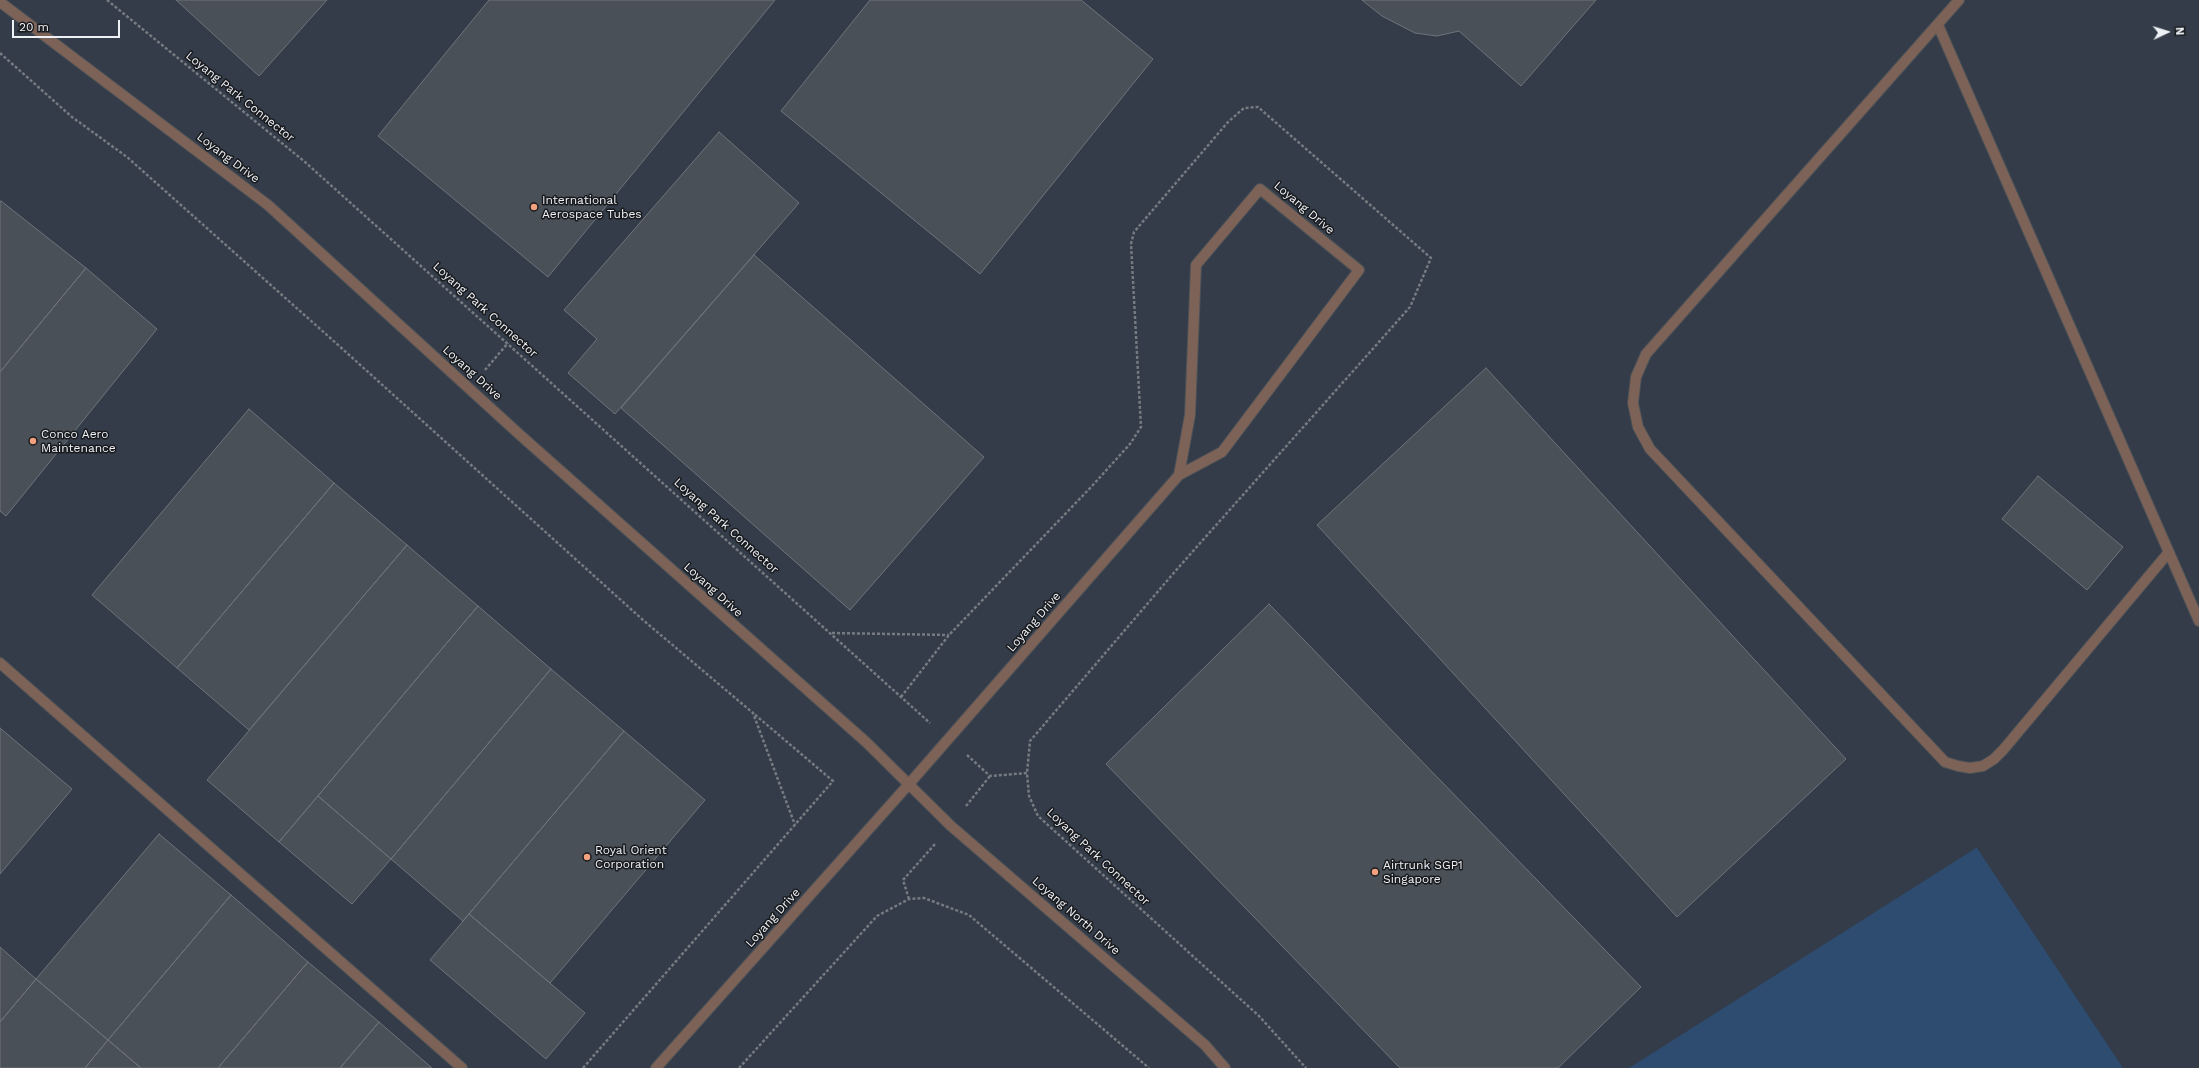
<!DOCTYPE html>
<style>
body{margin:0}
#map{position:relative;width:2199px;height:1068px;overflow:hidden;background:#2d3239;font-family:"Work Sans",sans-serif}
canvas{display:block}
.north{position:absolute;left:2147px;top:12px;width:40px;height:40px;-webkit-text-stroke:3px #181a1d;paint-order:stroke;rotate:86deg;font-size:11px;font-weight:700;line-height:16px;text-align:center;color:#eef1f6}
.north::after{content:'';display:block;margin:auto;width:14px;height:18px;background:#eef1f6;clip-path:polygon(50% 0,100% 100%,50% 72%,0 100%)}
.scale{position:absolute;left:12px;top:20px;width:108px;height:18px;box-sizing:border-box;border:2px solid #eef1f6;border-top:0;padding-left:5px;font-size:12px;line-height:14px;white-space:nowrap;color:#eef1f6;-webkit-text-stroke:3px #181a1d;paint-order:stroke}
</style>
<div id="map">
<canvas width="2199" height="1068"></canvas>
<div class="north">N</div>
<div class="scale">20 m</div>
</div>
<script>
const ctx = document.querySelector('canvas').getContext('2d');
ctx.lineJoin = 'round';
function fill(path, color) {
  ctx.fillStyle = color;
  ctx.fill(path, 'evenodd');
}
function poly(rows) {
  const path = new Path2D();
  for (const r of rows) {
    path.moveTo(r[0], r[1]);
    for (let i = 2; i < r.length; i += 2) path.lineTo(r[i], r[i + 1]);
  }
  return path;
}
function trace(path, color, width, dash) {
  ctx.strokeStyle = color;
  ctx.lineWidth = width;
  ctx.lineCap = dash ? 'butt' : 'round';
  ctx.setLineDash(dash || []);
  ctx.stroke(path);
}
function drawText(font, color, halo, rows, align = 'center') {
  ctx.font = font + ' "Work Sans",sans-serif';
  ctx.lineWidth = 3;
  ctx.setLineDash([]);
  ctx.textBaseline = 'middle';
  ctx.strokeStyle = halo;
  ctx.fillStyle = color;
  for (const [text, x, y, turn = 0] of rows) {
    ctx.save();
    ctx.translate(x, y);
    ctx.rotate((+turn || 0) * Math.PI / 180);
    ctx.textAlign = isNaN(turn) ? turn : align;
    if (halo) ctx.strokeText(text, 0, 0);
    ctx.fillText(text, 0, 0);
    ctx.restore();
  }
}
fill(poly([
 [0,0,2199,0,2199,1068,0,1068]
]), '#333c48');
fill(poly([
 [1977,848,2123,1068,1629,1068,1976,848]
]), '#2e4b70');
const building = poly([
 [176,0,327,0,259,76,176,0],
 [489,0,775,0,548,277,378,136,489,0],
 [870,0,1081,0,1153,59,980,274,781,111,870,0],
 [1362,0,1596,0,1521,86,1459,31,1437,36,1415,33,1382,16,1362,0],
 [719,132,799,203,615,414,568,373,597,339,564,310,719,132],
 [1,201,86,268,0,372,0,202,1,201],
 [754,255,984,457,850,610,621,408,754,255],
 [86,268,157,329,6,516,0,511,0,372,86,268],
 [1486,368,1846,759,1677,917,1317,525,1486,368],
 [249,409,334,483,177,668,92,595,249,409],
 [2038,476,2123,547,2087,590,2002,519,2038,476],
 [334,483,407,545,249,730,177,668,334,483],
 [407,545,478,606,279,842,207,780,407,545],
 [1269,604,1641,987,1558,1068,1400,1068,1106,764,1269,604],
 [478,606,551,669,391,859,318,796,478,606],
 [551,669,624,731,463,921,391,859,551,669],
 [0,728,72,789,0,874,0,728],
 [624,731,705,800,550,983,469,914,624,731],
 [318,796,391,859,352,904,279,842,318,796],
 [159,834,231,895,108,1040,36,979,159,834],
 [231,895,308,962,218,1068,141,1068,108,1040,231,895],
 [469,914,585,1013,546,1059,430,960,469,914],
 [0,947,36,979,0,1022,0,947],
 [308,962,379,1022,340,1068,218,1068,308,962],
 [36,979,108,1040,85,1068,0,1068,0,1022,36,979],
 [379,1022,432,1068,340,1068,379,1022],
 [108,1040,141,1068,85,1068,108,1040]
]);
fill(building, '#4a5057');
trace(building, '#6e747b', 1);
const lane = poly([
 [1959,0,1646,354,1636,377,1633,403,1638,427,1650,449,1945,762,1958,766,1970,768,1983,766,1994,759,2003,750,2169,552],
 [1938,25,2199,621],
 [0,663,462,1068],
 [909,784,1179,475,1222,452,1359,270,1260,189,1196,265,1190,415,1179,475]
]);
const street = poly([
 [0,2,268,205,519,434,866,742,951,826,1205,1045,1225,1068],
 [656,1068,909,784]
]);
trace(lane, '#4c5157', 12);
trace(street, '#4c5157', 12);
trace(poly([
 [107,0,305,162,930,723],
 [0,53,72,117,127,157,337,344,643,620,753,713,795,825],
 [485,370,508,343],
 [832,633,949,635],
 [901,697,949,635,1092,486,1130,444,1141,427,1131,244,1134,232,1228,122,1244,108,1258,107,1431,258,1410,307,1178,568,1030,741,1027,773],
 [967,755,990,776,1027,773,1029,796,1038,816,1259,1016,1306,1068],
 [966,806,990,776],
 [909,899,903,880,935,844],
 [583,1068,833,781,753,713],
 [739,1068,877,916,909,899,924,898,969,915,1149,1068]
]), '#767a81', 2.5, [3, 2]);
trace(lane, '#7c6257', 10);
trace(street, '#7c6257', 10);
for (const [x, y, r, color] of [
 [534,207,4,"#f2a17e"],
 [33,441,4,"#f2a17e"],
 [587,857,4,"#f2a17e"],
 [1375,872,4,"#f2a17e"]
]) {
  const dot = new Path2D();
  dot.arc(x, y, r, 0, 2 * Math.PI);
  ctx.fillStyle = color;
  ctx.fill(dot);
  trace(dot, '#181a1d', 1.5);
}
drawText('12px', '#eef1f6', '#181a1d', [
 ["Loyang Park Connector",240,97,39],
 ["Loyang Drive",228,158,37],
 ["Loyang Drive",1304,208,40],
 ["Loyang Park Connector",485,310,42],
 ["Loyang Drive",472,373,42],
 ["Loyang Park Connector",726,526,42],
 ["Loyang Drive",713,590,42],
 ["Loyang Drive",1034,622,-49],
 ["Loyang Park Connector",1098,857,43],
 ["Loyang North Drive",1076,916,41],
 ["Loyang Drive",773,918,-48]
]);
drawText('12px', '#eef1f6', '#181a1d', [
 ["International",542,200],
 ["Aerospace Tubes",542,214],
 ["Conco Aero",41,434],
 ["Maintenance",41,448],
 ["Royal Orient",595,850],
 ["Corporation",595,864],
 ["Airtrunk SGP1",1383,865],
 ["Singapore",1383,879]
], 'left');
</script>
